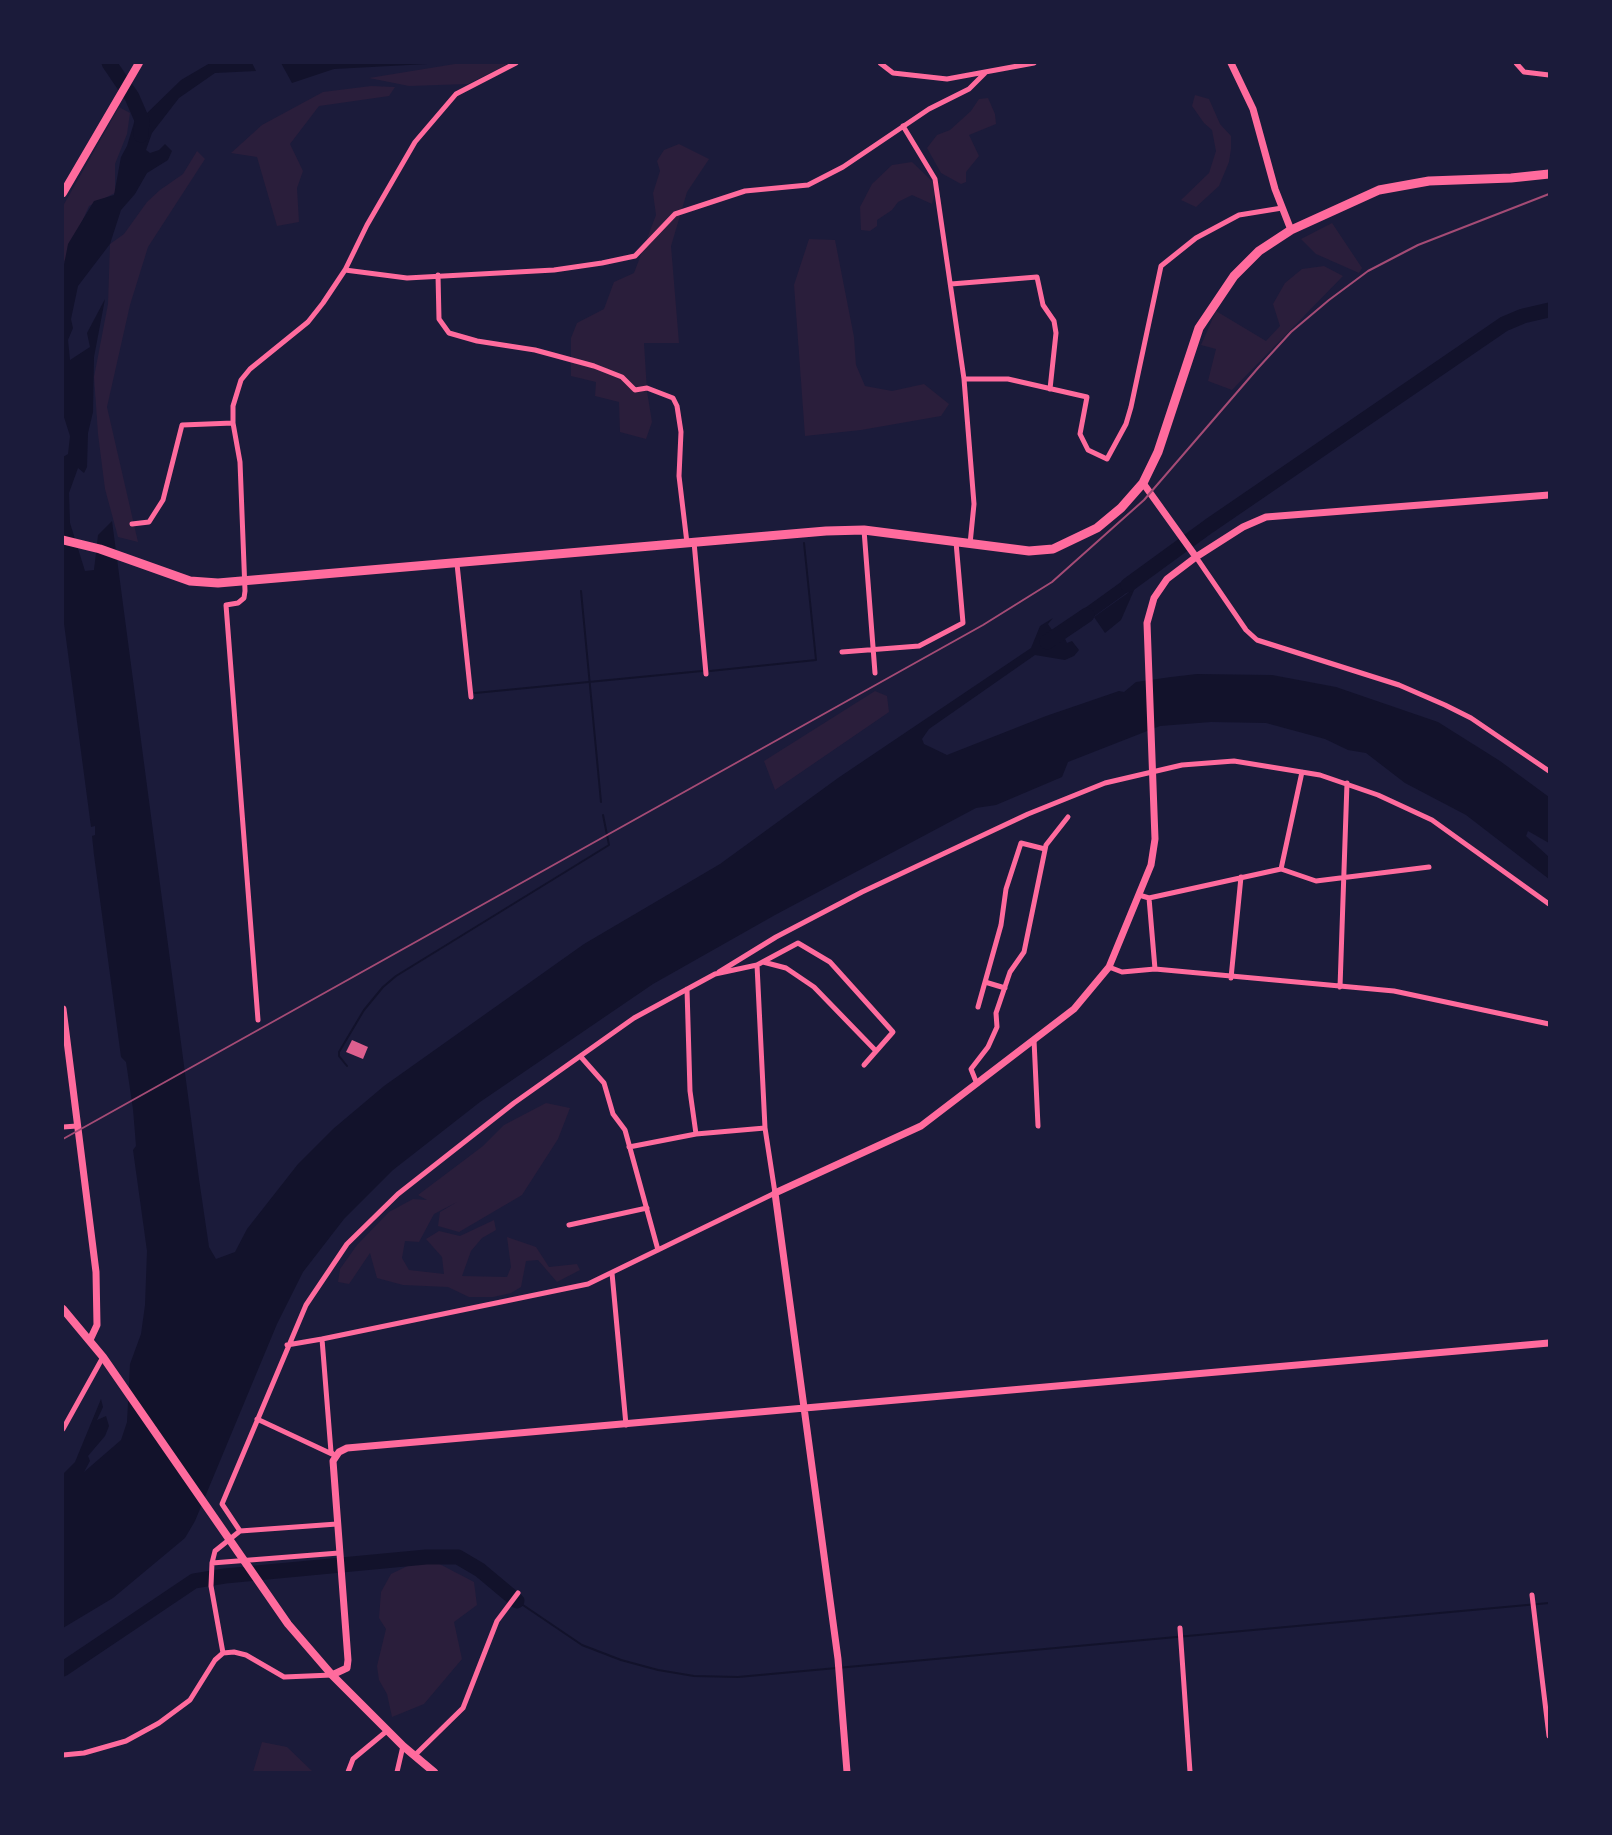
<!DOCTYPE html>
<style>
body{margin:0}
#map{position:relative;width:1612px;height:1835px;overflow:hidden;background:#1b1b3a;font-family:"Roboto Condensed",sans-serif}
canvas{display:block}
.frame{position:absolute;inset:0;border:64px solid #1b1b3a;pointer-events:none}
</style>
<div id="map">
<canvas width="1612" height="1835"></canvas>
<div class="frame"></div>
</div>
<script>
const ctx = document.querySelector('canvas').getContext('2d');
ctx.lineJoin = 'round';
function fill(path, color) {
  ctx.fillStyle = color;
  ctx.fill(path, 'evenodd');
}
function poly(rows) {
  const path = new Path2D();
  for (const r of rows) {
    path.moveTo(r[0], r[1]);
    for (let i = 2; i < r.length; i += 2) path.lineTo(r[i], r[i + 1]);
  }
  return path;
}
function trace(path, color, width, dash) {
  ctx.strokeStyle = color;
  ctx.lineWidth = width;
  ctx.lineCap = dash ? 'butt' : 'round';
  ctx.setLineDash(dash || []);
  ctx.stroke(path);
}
fill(poly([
 [461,63,510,63,468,84,409,86,369,78],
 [371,86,395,87,389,96,319,106,290,144,303,171,297,188,299,222,277,226,257,157,231,153,262,125,323,92],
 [1195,95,1209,99,1220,124,1231,136,1231,149,1229,162,1219,186,1196,207,1181,200,1209,173,1216,151,1212,130,1204,123,1192,106],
 [988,98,995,114,996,124,969,135,979,156,966,172,966,182,961,184,941,173,927,148,937,135,950,130,971,111,979,99],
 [119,107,130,113,127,134,115,164,115,193,89,206,63,264,63,206],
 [679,144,709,159,687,192,671,246,679,343,644,343,647,391,652,422,646,439,620,432,619,402,595,396,596,382,571,376,571,338,577,323,604,309,614,282,634,273,656,215,653,193,660,171,657,161,664,150],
 [197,151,205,159,148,247,130,305,107,407,138,542,118,537,105,489,98,434,94,377,108,304,110,244,124,234,147,202,160,190,183,174],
 [912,162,933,182,935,194,932,204,912,195,898,202,892,210,877,220,877,226,870,231,861,230,860,207,872,184,892,165],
 [1332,223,1362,268,1359,273,1316,254,1301,239],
 [809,239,835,240,854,337,856,365,865,386,892,391,924,384,949,404,941,416,861,430,805,436,794,285],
 [1324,266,1343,276,1232,390,1208,381,1216,349,1201,345,1216,311,1266,341,1280,326,1273,304,1285,283,1302,269],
 [875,691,887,696,889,712,775,790,764,761],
 [546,1103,570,1108,558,1139,522,1195,459,1232,438,1226,440,1212,457,1202,434,1214,419,1242,405,1241,402,1258,409,1270,444,1274,442,1257,426,1239,439,1231,460,1236,494,1220,496,1230,482,1238,471,1251,462,1276,507,1277,511,1267,507,1237,536,1247,549,1267,577,1264,580,1270,557,1282,538,1260,526,1261,521,1287,511,1293,493,1297,469,1297,448,1287,403,1285,377,1278,370,1253,349,1284,338,1282,340,1269,357,1245,389,1212,413,1199,427,1200,418,1195,483,1146,504,1125],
 [426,1557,474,1582,477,1605,454,1622,462,1659,424,1704,392,1717,387,1694,379,1680,377,1666,386,1629,379,1618,381,1592,391,1574],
 [262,1742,287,1747,313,1772,253,1772]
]), '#2a1e3b');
fill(poly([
 [210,63,252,63,256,71,215,73,179,98,152,133,146,150,150,153,159,150,165,144,172,151,168,160,147,173,135,194,121,210,110,244,78,286,71,319,73,328,68,340,70,360,90,347,87,333,105,299,94,357,93,412,88,433,87,467,84,473,78,468,69,493,70,523,85,571,94,570,98,535,112,521,199,1179,209,1247,216,1259,235,1252,247,1229,298,1164,333,1129,384,1086,584,944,720,864,838,778,1031,648,1040,626,1053,618,1048,624,1052,630,1059,626,1067,643,1072,641,1079,650,1074,656,1065,660,1035,655,929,729,922,739,924,744,947,755,1046,716,1119,691,1124,692,1136,682,1171,677,1197,674,1272,675,1336,687,1438,722,1500,761,1549,797,1549,843,1528,831,1526,836,1549,857,1549,879,1466,815,1405,783,1366,753,1348,750,1325,739,1266,723,1211,722,1160,726,1068,762,1062,777,996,805,976,808,775,915,653,984,480,1102,393,1170,344,1219,303,1272,277,1324,195,1521,185,1538,113,1598,63,1628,63,1474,75,1462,101,1399,103,1407,97,1420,106,1416,109,1426,105,1436,88,1456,90,1461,84,1472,121,1440,127,1422,130,1364,141,1334,145,1305,147,1251,133,1150,136,1146,133,1109,126,1062,121,1057,94,855,92,836,95,835,95,826,91,827,63,616,63,457,68,454,70,436,63,414,63,270,68,244,94,201,114,195,121,157,127,146,136,116,144,116,181,80],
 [281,63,446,63,334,69,292,83],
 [1154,566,1141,576,1136,586,1074,631,1067,621,1139,569],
 [1135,588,1121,620,1105,633,1094,617]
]), '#12122b');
trace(poly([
 [581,591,601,802],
 [710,671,816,660,804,543],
 [475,693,702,671],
 [347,1066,339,1056,339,1052,364,1010,383,987,396,976,609,845,603,815],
 [517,1601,582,1645,621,1660,658,1670,694,1676,738,1677,1549,1603]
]), '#12122b', 2);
trace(poly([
 [109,63,132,97,142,120,141,135],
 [1128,585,1209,526,1504,324,1523,316,1549,310],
 [1047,642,1087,615],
 [63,1669,194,1581,225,1576,426,1557,458,1557,480,1570,517,1601]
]), '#12122b', 15);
fill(poly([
 [352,1040,368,1047,363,1059,346,1052]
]), '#dd5f8e');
trace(poly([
 [880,63,893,73,947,79,1034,63],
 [1516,63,1524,72,1549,75],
 [903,126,935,179,964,379,974,504,970,544],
 [345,270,407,278,554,270,602,263,635,256,675,214,745,191,808,185,843,167,929,109,969,89,985,73],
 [438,275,439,319,449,333,477,341,535,350,594,366,622,377,635,390,647,388,673,398,677,406,681,432,679,476,687,543],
 [951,284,1037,277,1043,305,1054,321,1056,333,1050,389],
 [964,379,1008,379,1087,397,1080,434,1088,450,1107,459,1126,424,1131,407,1161,266,1196,238,1239,215,1282,208],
 [132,524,149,522,163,500,182,425,233,423],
 [864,530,875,673],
 [694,542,706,674],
 [1196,557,1246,630,1257,640,1399,685,1445,705,1471,718,1549,771],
 [457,564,471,697],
 [842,652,919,646,963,623,956,542],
 [1281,869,1302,772],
 [1139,895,1149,898,1281,869,1316,881,1429,867],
 [1149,898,1155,969],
 [763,962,786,968,814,987,876,1051],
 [1109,967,1122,972,1155,969,1394,991,1549,1024],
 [719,972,776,937,862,892,1028,814,1105,783,1182,765,1234,761,1320,775,1378,795,1432,820,1549,904],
 [1231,978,1241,877],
 [985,982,1005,988],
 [1340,987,1347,783],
 [687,989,690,1091,696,1134],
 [978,1007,1001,925,1006,889,1021,843,1045,849],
 [258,1020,226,605,238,603,244,598,245,591,240,462,233,423,233,406,241,380,250,369,308,322,323,303,345,270,367,225,415,142,456,94,516,63],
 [1034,1040,1038,1126],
 [581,1057,604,1083,613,1114,625,1130,658,1250],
 [977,1084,971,1069,988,1047,997,1027,996,1013,1010,972,1024,952,1046,845,1068,817],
 [63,1127,77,1126],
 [629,1147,696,1134,765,1128],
 [569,1225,647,1208],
 [612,1273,626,1425],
 [287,1345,322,1339],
 [257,1419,334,1455],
 [63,1429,103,1357],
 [335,1456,331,1452,322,1339,588,1284,775,1193,765,1128,757,965],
 [240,1531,337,1524],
 [212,1563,339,1553],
 [1532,1595,1549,1736],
 [1180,1628,1190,1772],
 [223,1653,211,1586,212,1563,215,1551,240,1531,222,1504,306,1305,347,1244,398,1194,514,1103,634,1018,715,974,757,965,798,943,830,962,893,1032,864,1065],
 [63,1755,84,1753,126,1741,159,1723,190,1700,215,1660,223,1653,234,1652,246,1655,284,1677,332,1675],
 [414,1756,463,1708,497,1621,518,1593],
 [348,1772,353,1759,388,1730],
 [397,1772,403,1746]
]), '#ff6b9d', 5);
trace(poly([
 [1231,63,1253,109,1275,189,1291,230],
 [1143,483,1196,557,1243,527,1266,517,1549,495],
 [63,1009,96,1272,97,1325,90,1340],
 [332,1675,347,1668,348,1660,333,1461,339,1452,347,1448,1549,1343],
 [847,1772,838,1659,775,1193,921,1126,1074,1009,1109,967,1151,865,1155,839,1147,623,1154,598,1167,579,1196,557]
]), '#ff6b9d', 7);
trace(poly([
 [63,193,139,63],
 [63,1309,103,1357,288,1624,332,1675,403,1746,434,1772]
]), '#ff6b9d', 8);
trace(poly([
 [63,540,100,549,190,581,218,583,826,531,864,530,1029,551,1053,549,1097,528,1121,508,1143,483,1158,452,1199,328,1234,276,1259,251,1291,230,1379,190,1429,181,1511,178,1549,174]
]), '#ff6b9d', 9);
trace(poly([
 [63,1139,983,625,1052,582,1144,500,1258,368,1291,332,1329,300,1368,271,1418,245,1549,194]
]), '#a44b75', 2);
</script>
